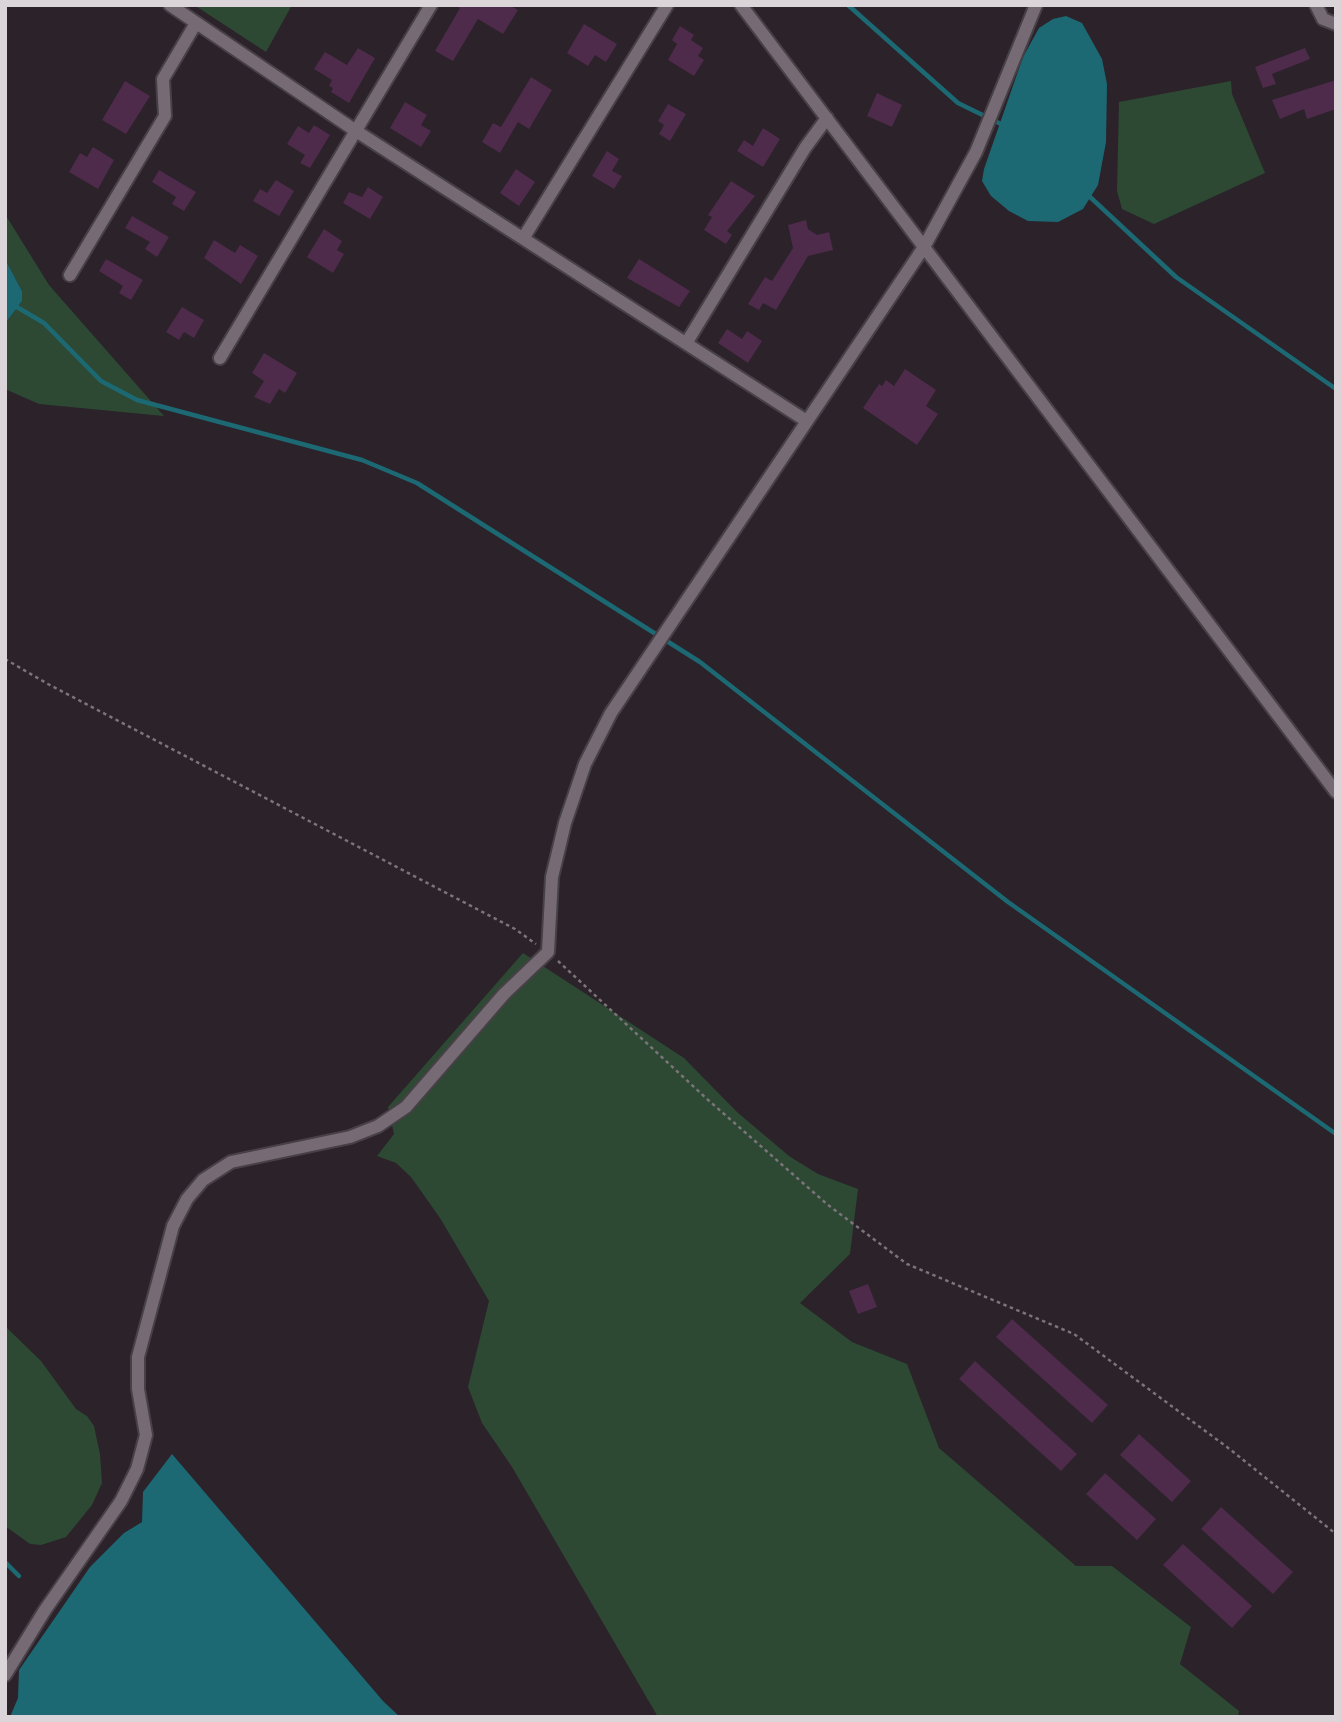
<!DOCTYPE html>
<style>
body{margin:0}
#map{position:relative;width:1341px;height:1722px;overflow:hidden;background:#2b222a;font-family:Lato,sans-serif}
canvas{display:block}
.frame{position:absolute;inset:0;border:7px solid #dbd5da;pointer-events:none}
</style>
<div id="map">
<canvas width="1341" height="1722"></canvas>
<div class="frame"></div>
</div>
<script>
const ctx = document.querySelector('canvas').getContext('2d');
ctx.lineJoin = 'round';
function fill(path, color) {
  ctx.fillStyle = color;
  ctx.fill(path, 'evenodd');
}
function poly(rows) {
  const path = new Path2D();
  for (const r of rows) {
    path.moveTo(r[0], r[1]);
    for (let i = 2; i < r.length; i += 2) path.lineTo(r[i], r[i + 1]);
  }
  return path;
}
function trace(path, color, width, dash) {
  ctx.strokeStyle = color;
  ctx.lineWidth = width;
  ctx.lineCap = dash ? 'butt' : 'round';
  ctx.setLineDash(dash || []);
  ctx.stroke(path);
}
fill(poly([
 [194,5,292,5,266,52],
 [1231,81,1232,94,1265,173,1154,224,1122,209,1117,191,1119,102],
 [5,214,49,285,164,416,39,404,5,389,5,324,22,301,22,291,5,259],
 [523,953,684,1058,737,1112,789,1156,818,1174,858,1189,850,1254,800,1303,852,1342,907,1364,939,1448,1076,1566,1112,1566,1191,1627,1180,1664,1239,1711,1238,1717,658,1717,512,1467,482,1423,468,1387,489,1301,440,1218,411,1177,396,1163,377,1156,394,1134,388,1107],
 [5,1326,41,1361,76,1409,87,1416,94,1426,100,1454,102,1483,92,1505,66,1537,41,1545,30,1544,5,1526]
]), '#2d4933');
fill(poly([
 [1066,16,1082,23,1102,59,1107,84,1106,142,1098,185,1083,209,1058,222,1028,221,1009,211,991,196,982,181,984,169,1023,57,1039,28,1053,19],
 [5,259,22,291,22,301,5,324],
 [172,1454,383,1701,400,1717,10,1717,18,1698,19,1670,90,1567,124,1533,142,1522,143,1492]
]), '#1c6974');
trace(poly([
 [848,5,958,103,1005,126],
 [1089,196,1176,277,1336,389],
 [5,300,44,323,101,381,137,400,362,460,417,483,700,662,1008,902,1336,1134],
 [5,1562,19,1576]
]), '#1c6974', 4.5);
fill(poly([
 [455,5,509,5,518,10,503,34,478,19,453,61,435,51,460,8],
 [584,24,617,44,606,62,595,55,588,66,567,53],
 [680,26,694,35,691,40,703,48,698,56,704,60,694,76,668,60,677,44,672,40],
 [358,48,375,58,349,103,331,92,333,88,329,86,332,80,314,69,325,52,347,65],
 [1305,48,1310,59,1272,74,1276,84,1263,88,1255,67],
 [531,77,552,90,529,129,518,122,500,153,482,142,493,123,501,127],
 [1336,80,1336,109,1307,119,1304,109,1280,119,1272,100],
 [125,81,150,96,126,134,102,120],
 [877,93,902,105,892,127,867,116],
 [405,102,427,115,421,125,431,131,421,147,390,128],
 [668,104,686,114,670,141,659,134,664,125,658,121],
 [314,125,330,135,310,168,300,163,305,155,287,144,298,126,309,133],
 [763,128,780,139,763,167,737,151,744,140,753,146],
 [93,147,114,160,98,189,69,172,80,153,87,157],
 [607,151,619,159,612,171,622,176,614,189,592,176],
 [516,169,535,182,519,206,500,193],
 [159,170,196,192,184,211,172,204,176,197,152,182],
 [276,180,294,191,279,216,253,201,260,189,267,193],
 [731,181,755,196,727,231,732,235,726,244,704,230,712,217,708,215],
 [368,187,383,197,370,219,343,203,349,192,362,197],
 [132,216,169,237,157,257,145,249,150,242,125,228],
 [806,220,808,229,817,235,829,232,833,250,808,256,776,310,763,303,759,310,748,304,765,277,772,281,793,248,788,225],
 [324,229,342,241,337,250,344,254,333,273,307,257],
 [214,240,235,253,240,245,258,256,241,284,204,258],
 [106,259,143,280,131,300,119,293,123,286,99,271],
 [639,259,690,291,679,307,627,278],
 [182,307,204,320,194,338,184,332,179,340,166,332],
 [727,329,742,339,747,331,762,341,748,363,718,343],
 [264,353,297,373,285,393,279,389,270,404,254,397,264,381,252,373],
 [905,369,936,390,926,406,938,414,917,445,863,408,879,384,882,386,886,380,894,386],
 [868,1284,877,1307,858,1314,849,1291],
 [1012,1319,1108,1405,1092,1423,996,1337],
 [975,1361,1077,1454,1061,1471,959,1379],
 [1139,1434,1191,1481,1172,1502,1120,1455],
 [1105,1473,1156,1519,1137,1540,1086,1494],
 [1221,1507,1293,1572,1273,1594,1201,1529],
 [1183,1544,1252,1606,1232,1628,1163,1565]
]), '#4e2a4b');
const minor = poly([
 [170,5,356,131,805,420],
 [741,5,1336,792],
 [1316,5,1323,19,1336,24],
 [524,237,667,5],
 [70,275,165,116,163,79,196,23],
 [687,342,805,148,827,118],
 [220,358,431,5],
 [5,1675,45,1610,121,1501,137,1469,146,1435,138,1389,138,1357,173,1226,187,1199,203,1180,231,1162,350,1137,378,1126,406,1107,504,994,548,952,552,877,565,823,585,764,611,713,924,247,976,152,1036,5]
]);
trace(minor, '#474046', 16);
trace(poly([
 [5,659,48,684,515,929,536,944],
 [558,961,707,1099,828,1205,907,1264,1074,1334,1227,1447,1336,1534]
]), '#7b747a', 2.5, [3.5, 3.5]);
trace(minor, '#766b74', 12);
</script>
